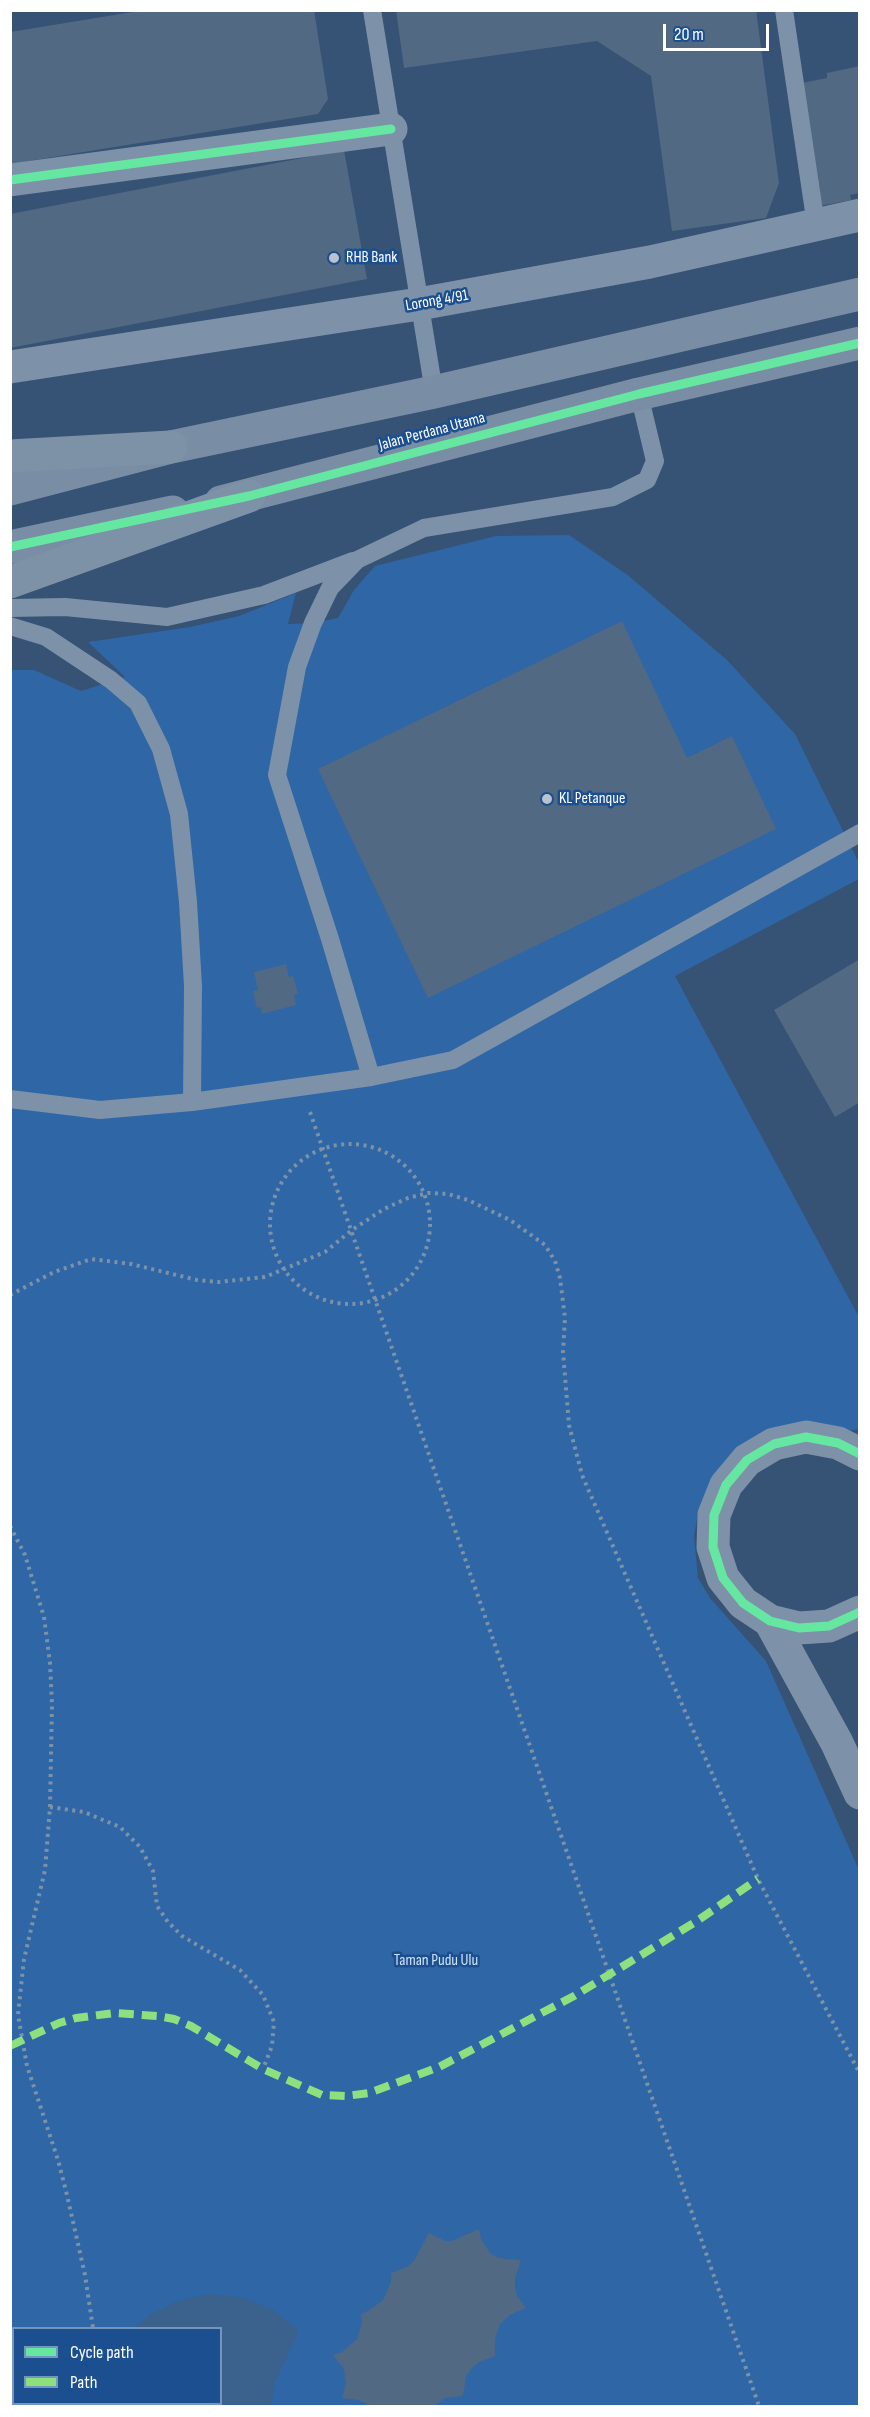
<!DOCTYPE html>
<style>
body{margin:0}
#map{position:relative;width:870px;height:2417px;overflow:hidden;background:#365274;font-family:"Sofia Sans Condensed",sans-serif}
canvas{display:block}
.frame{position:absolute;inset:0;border:12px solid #fff;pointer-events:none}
.legend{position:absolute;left:12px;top:2327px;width:210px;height:78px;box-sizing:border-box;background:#1b4f8f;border:2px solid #7695bc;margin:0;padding:8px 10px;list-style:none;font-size:18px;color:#fff}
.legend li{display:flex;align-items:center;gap:12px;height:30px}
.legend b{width:30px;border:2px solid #7695bc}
.scale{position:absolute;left:663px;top:24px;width:106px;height:27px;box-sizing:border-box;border:3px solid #fff;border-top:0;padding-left:8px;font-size:18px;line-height:21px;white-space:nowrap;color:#fff;-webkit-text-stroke:4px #1b4f8f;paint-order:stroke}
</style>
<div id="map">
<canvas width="870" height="2417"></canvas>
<div class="frame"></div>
<ul class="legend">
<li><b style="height:8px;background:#66e7a1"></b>Cycle path</li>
<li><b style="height:8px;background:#8de07e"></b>Path</li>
</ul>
<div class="scale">20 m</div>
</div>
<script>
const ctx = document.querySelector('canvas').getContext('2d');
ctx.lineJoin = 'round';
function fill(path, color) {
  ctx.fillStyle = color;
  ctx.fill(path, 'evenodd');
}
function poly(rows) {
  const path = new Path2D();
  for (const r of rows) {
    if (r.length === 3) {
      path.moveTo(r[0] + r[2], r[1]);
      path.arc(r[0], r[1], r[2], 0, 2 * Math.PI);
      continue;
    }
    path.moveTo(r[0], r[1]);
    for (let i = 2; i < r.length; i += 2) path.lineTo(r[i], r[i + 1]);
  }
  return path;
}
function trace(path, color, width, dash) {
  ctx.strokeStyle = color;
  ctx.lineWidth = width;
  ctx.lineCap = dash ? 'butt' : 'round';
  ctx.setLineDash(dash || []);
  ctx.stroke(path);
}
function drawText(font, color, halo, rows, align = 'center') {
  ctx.font = font + ' "Sofia Sans Condensed",sans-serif';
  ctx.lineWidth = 5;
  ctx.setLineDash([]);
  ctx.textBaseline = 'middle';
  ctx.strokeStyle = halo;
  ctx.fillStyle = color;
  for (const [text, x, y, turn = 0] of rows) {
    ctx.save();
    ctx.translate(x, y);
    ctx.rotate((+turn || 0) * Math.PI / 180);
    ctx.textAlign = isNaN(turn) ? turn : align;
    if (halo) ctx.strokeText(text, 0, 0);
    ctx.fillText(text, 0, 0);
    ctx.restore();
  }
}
fill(poly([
 [569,535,629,576,727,660,795,734,859,863,859,879,675,976,859,1317,859,1429,839,1433,708,1488,698,1514,694,1536,698,1578,710,1598,766,1661,859,1870,859,2406,11,2406,10,670,34,670,81,691,125,677,88,642,190,627,239,616,296,593,288,624,313,623,338,618,354,590,375,566,496,536],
 [14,2328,220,2328,220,2404,14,2404]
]), '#2f66a5');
fill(poly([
 [210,2294,243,2298,273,2310,299,2331,275,2382,271,2406,99,2406,99,2404,220,2404,220,2328,135,2328,148,2316,178,2301]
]), '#3b618d');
fill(poly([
 [145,10,314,10,328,99,318,114,10,164,10,32],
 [396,10,756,10,779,183,766,218,672,231,651,76,597,41,404,68],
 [860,66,860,193,850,195,851,200,815,207,792,85,827,78,827,73],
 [344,150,367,279,10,348,10,214],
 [622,621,687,758,732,736,776,829,428,998,318,769],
 [860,959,860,1102,835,1117,774,1010],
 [286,964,289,977,293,976,298,994,294,995,296,1005,262,1014,261,1007,257,1008,253,991,258,990,254,972],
 [479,2229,481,2239,490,2253,499,2258,521,2260,515,2278,515,2288,517,2296,526,2308,510,2315,500,2324,495,2339,495,2356,479,2362,472,2368,466,2376,463,2396,445,2398,434,2406,371,2406,359,2400,342,2398,346,2383,344,2369,333,2355,342,2352,357,2339,362,2323,361,2314,370,2310,383,2300,391,2282,391,2273,407,2267,414,2261,429,2233,445,2241,452,2241]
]), '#526984');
trace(poly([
 [310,1112,759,2406],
 [350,1224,80],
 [10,1295,54,1272,91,1259,131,1264,197,1280,218,1282,265,1277,325,1252,352,1230,384,1209,408,1198,428,1193,448,1194,468,1200,510,1220,545,1245,555,1261,560,1278,565,1318,563,1352,569,1425,582,1475,758,1879,860,2074],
 [10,1526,25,1555,44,1617,50,1663,52,1704,50,1807,45,1870,24,1959,18,2015,27,2066,58,2160,67,2195,85,2275,93,2328],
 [50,1807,84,1812,120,1827,140,1847,153,1871,157,1906,168,1922,182,1936,240,1970,263,1995,274,2022,272,2046,263,2069],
 [90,2406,91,2404]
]), '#7d92a8', 4, [3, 4.5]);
trace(poly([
 [372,10,434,392],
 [784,10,816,225],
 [10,608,65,607,167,617,264,595,353,561],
 [10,626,46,637,111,680,138,703,161,749,179,814,188,902,193,986,192,1102],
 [371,1077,330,939,277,775,297,667,313,623,330,588,357,560,424,528,613,497,647,480,655,461,639,394],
 [10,1099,100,1110,192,1102,371,1077,453,1060,860,833]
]), '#7d92a8', 18);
trace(poly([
 [10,180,391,129],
 [10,367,419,304,650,262,860,215],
 [860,1454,838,1443,806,1437,774,1444,747,1460,726,1485,714,1515,713,1547,723,1578,743,1603,770,1621,799,1628,829,1626,860,1612],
 [770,1621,837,1743,860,1793]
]), '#7d92a8', 33);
trace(poly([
 [10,489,171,447,434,392,860,294],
 [221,502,639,394,860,343],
 [10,547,173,512]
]), '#798da4', 33);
trace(poly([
 [10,456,171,447],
 [10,582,249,496]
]), '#7e92a7', 33);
trace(poly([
 [10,2046,59,2023,76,2018,114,2013,158,2016,174,2019,191,2026,263,2069,322,2095,346,2096,369,2093,439,2067,574,1996,697,1921,758,1879]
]), '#8de07e', 8, [15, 8]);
trace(poly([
 [10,180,391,129],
 [10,547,249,496,639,394,860,343],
 [860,1454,838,1443,806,1437,774,1444,747,1460,726,1485,714,1515,713,1547,723,1578,743,1603,770,1621,799,1628,829,1626,860,1612]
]), '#66e7a1', 9);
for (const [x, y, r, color] of [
 [334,258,6,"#b9c2ce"],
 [547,799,6,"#b9c2ce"]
]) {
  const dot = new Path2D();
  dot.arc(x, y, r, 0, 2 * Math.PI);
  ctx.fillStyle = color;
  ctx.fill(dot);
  trace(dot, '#1b4f8f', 2);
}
drawText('16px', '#fff', '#1b4f8f', [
 ["RHB Bank",346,258],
 ["KL Petanque",559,799]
], 'left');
drawText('16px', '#fff', '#1b4f8f', [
 ["Lorong 4/91",437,301,-10],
 ["Jalan Perdana Utama",432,432,-15]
]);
drawText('16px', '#cfe3fa', '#1b4f8f', [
 ["Taman Pudu Ulu",436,1961]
]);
</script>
